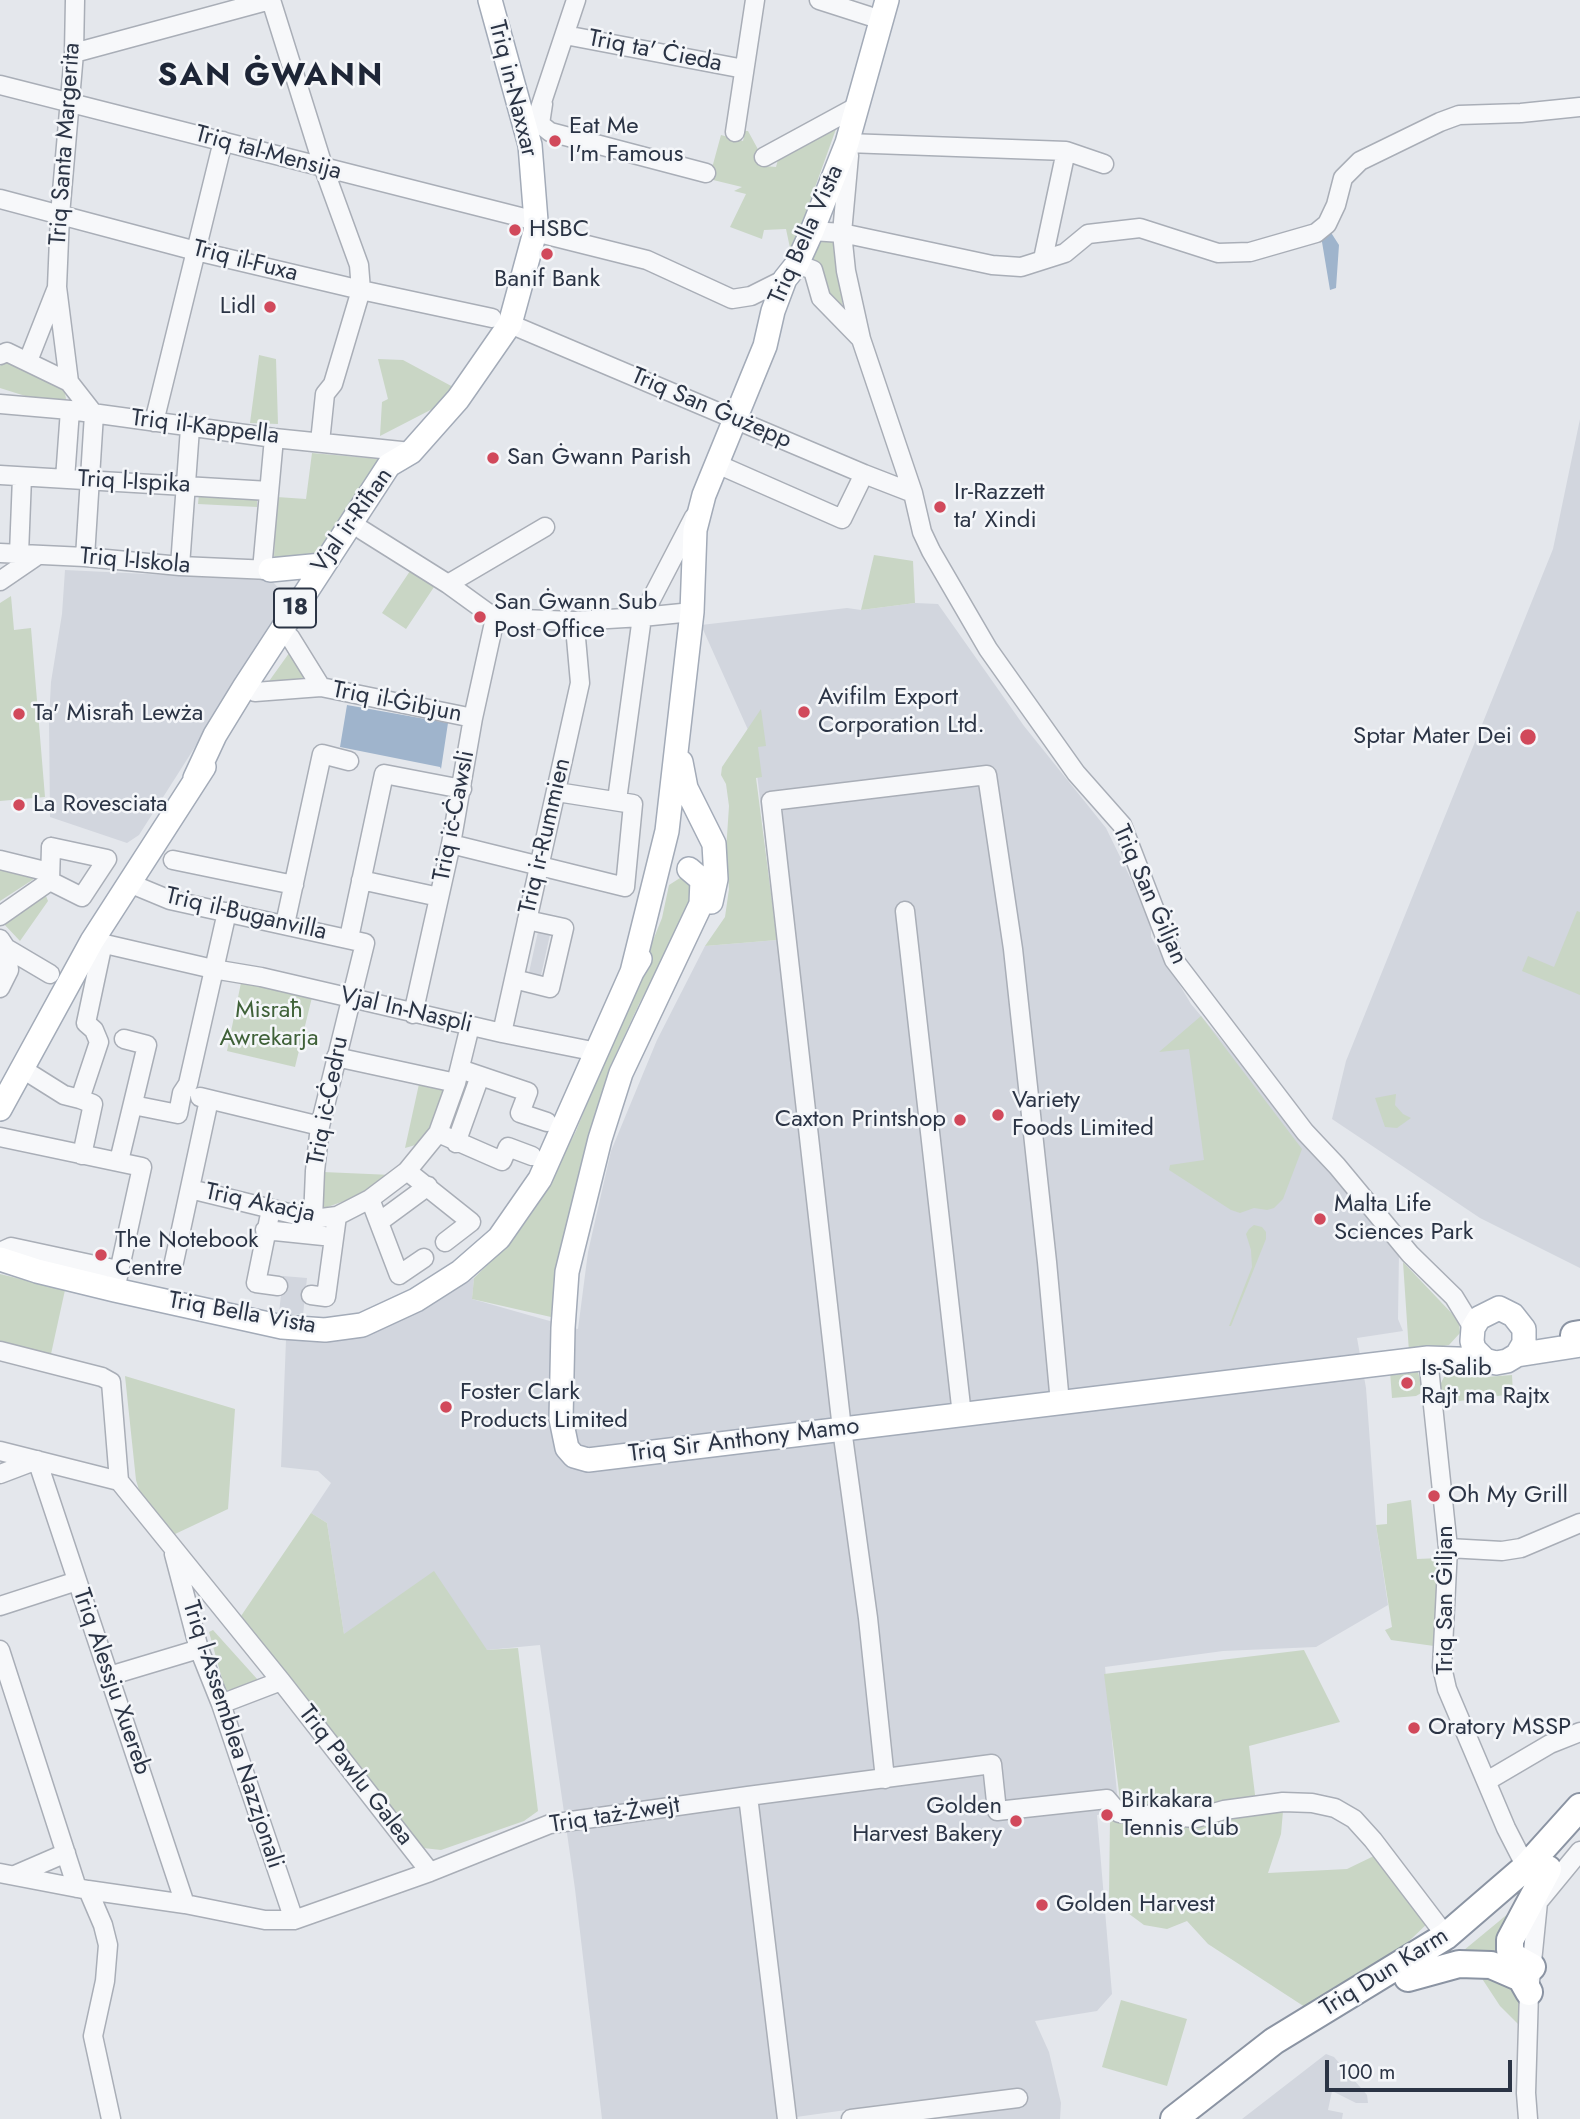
<!DOCTYPE html>
<meta charset="utf-8">
<style>
body{margin:0}
#map{position:relative;width:1580px;height:2119px;overflow:hidden;background:#e4e7ec;font-family:Jost,sans-serif}
canvas{display:block}
.scale{position:absolute;left:1325px;top:2060px;width:187px;height:32px;box-sizing:border-box;border:4px solid #2b3445;border-top:0;padding-left:9px;font-size:21px;line-height:24px;white-space:nowrap;color:#2b3445;-webkit-text-stroke:5px #f4f6f9;paint-order:stroke}
</style>
<div id="map">
<canvas width="1580" height="2119"></canvas>
<div class="scale">100 m</div>
</div>
<script>
const ctx = document.querySelector('canvas').getContext('2d');
ctx.lineJoin = 'round';
function fill(path, color) {
  ctx.fillStyle = color;
  ctx.fill(path, 'evenodd');
}
function poly(rows) {
  const path = new Path2D();
  for (const r of rows) {
    path.moveTo(r[0], r[1]);
    for (let i = 2; i < r.length; i += 2) path.lineTo(r[i], r[i + 1]);
  }
  return path;
}
function trace(path, color, width, dash) {
  ctx.strokeStyle = color;
  ctx.lineWidth = width;
  ctx.lineCap = dash ? 'butt' : 'round';
  ctx.setLineDash(dash || []);
  ctx.stroke(path);
}
function drawText(font, color, halo, rows, align = 'center') {
  ctx.font = font + ' Jost,sans-serif';
  ctx.lineWidth = 5;
  ctx.setLineDash([]);
  ctx.textBaseline = 'middle';
  ctx.strokeStyle = halo;
  ctx.fillStyle = color;
  for (const [text, x, y, turn = 0] of rows) {
    ctx.save();
    ctx.translate(x, y);
    ctx.rotate((+turn || 0) * Math.PI / 180);
    ctx.textAlign = isNaN(turn) ? turn : align;
    if (halo) ctx.strokeText(text, 0, 0);
    ctx.fillText(text, 0, 0);
    ctx.restore();
  }
}
fill(poly([
 [1580,419,1580,1268,1480,1218,1332,1119,1346,1061,1553,549],
 [65,570,271,580,289,599,139,835,127,843,50,817,49,720,51,682,62,614],
 [915,603,938,604,1024,726,1106,828,1151,920,1151,937,1191,1004,1399,1252,1398,1319,1403,1331,1357,1338,1366,1388,1376,1525,1388,1605,1316,1647,1223,1651,1105,1667,1119,1814,1097,1815,1112,1994,1097,2011,1035,2021,1049,2052,1061,2103,1060,2119,950,2119,889,2104,782,2119,602,2119,575,1889,540,1645,487,1650,344,1634,327,1523,311,1513,331,1483,318,1471,281,1467,286,1340,351,1334,420,1310,474,1278,472,1299,578,1329,588,1252,611,1151,657,1040,705,946,777,940,753,741,701,625,847,608,861,610],
 [539,927,551,930,540,980,528,977],
 [283,1276,307,1278,303,1315,279,1313],
 [1326,2054,1334,2057,1367,2095,1368,2103,1356,2103,1332,2091,1328,2110,1343,2113,1342,2119,1242,2119]
]), '#d2d6de');
fill(poly([
 [836,129,795,243,790,248,786,229,764,230,762,239,730,227,746,194,734,191,742,187,709,179,721,135,743,141,745,131,748,131,760,153,764,166,776,167,780,152],
 [822,236,833,239,844,315,824,295,809,260],
 [259,355,276,359,278,424,250,423],
 [378,359,403,360,455,388,444,403,380,436,382,402,388,399],
 [3,363,11,363,64,387,66,399,57,406,0,388,0,366],
 [312,453,380,459,317,555,278,561,274,556,277,497,306,499],
 [199,494,257,497,257,507,198,504],
 [874,555,913,561,915,603,861,610],
 [410,571,434,587,406,629,382,613],
 [11,596,14,630,31,628,45,797,0,801,0,603],
 [292,649,312,684,267,684],
 [761,709,766,746,758,747,762,777,756,778,777,940,705,946,725,917,729,889,726,851,729,806,726,784,721,775,722,767],
 [0,866,40,875,0,901],
 [680,878,691,882,696,898,639,1004,609,1069,561,1247,551,1317,472,1299,474,1278,513,1240,538,1204,576,1131,662,918,669,885],
 [44,891,48,901,20,941,2,922],
 [1577,911,1580,912,1580,995,1522,971,1528,956,1554,967],
 [243,973,314,989,295,1067,227,1051],
 [1201,1016,1302,1149,1283,1199,1274,1208,1267,1210,1254,1208,1240,1213,1231,1210,1169,1170,1170,1165,1204,1160,1189,1049,1159,1052],
 [419,1084,443,1089,434,1120,419,1144,405,1148],
 [1396,1094,1395,1105,1403,1114,1411,1118,1397,1128,1385,1127,1375,1098],
 [323,1172,392,1175,361,1195,322,1209],
 [1254,1225,1262,1227,1266,1232,1266,1239,1231,1326,1229,1326,1252,1267,1251,1250,1246,1234,1249,1229],
 [1403,1262,1459,1321,1460,1333,1449,1345,1409,1352],
 [0,1274,65,1290,51,1354,0,1341],
 [1417,1368,1423,1392,1416,1396,1392,1398,1390,1371],
 [1453,1368,1468,1369,1486,1377,1512,1375,1513,1394,1437,1404,1441,1383,1447,1371],
 [125,1376,235,1409,228,1509,173,1535,139,1490,136,1480],
 [1411,1500,1417,1559,1440,1558,1436,1643,1434,1646,1391,1640,1385,1630,1392,1627,1376,1525,1387,1524,1387,1504],
 [311,1513,327,1523,344,1634,434,1571,487,1650,518,1648,538,1811,524,1821,441,1850,423,1848,241,1616],
 [213,1630,258,1680,226,1693,209,1632],
 [1304,1650,1340,1722,1249,1746,1257,1811,1283,1811,1281,1834,1268,1873,1347,1869,1378,1854,1428,1923,1387,1962,1308,2009,1208,1944,1187,1921,1167,1929,1144,1925,1109,1899,1110,1816,1119,1814,1120,1800,1104,1674],
 [1515,1908,1516,1971,1452,1960],
 [1479,1974,1513,1987,1520,1996,1519,2025,1500,2006],
 [1121,2000,1187,2019,1167,2086,1102,2067]
]), '#c9d6c5');
fill(poly([
 [1330,231,1339,245,1336,288,1330,290,1321,236],
 [347,705,448,723,441,769,440,767,340,747]
]), '#9fb4cc');
const minor = poly([
 [75,0,74,53,60,215,57,287,69,382,94,414],
 [271,0,324,169,359,265,361,290,333,384,325,394,320,442],
 [819,0,872,17],
 [565,35,744,69],
 [74,53,270,0],
 [0,85,536,221],
 [543,104,540,124,550,132,706,173],
 [538,114,576,0],
 [735,132,755,0],
 [764,157,856,107],
 [1104,164,1066,151,847,143,849,156,842,233,846,271,861,339,913,493,922,532,931,551,988,649,1076,773,1122,825,1174,960,1305,1132,1337,1166,1410,1254,1454,1297,1473,1328],
 [0,199,196,251,361,290,492,318],
 [812,231,842,233,992,265,1021,267,1065,253,1088,234,1140,228,1218,253,1250,252,1316,233,1327,224,1336,205,1343,178,1360,161,1440,122,1459,115,1521,113,1580,107],
 [535,232,647,260,732,299,751,296,785,279],
 [1043,259,1066,151],
 [797,264,813,270,821,298,861,339],
 [510,324,864,474,913,493],
 [0,355,7,352,69,382],
 [28,361,56,290],
 [0,404,70,410,274,438,411,452],
 [154,422,223,141],
 [717,464,842,519,864,474],
 [0,475,269,491],
 [65,479,70,410],
 [362,530,448,584,495,618,574,621,642,617,692,612],
 [0,553,85,557,180,566,270,570],
 [19,554,22,477],
 [85,557,94,414],
 [180,566,190,428],
 [262,570,274,438],
 [0,581,38,555],
 [448,584,545,527],
 [290,637,321,687],
 [255,692,321,687,473,718],
 [617,800,642,617,694,517],
 [451,844,625,887,633,804,557,792],
 [51,847,107,859,82,897,50,881,51,847],
 [0,860,49,872],
 [173,860,294,885],
 [361,880,439,897],
 [129,883,170,900,365,943,320,1126,315,1171,313,1219],
 [905,911,962,1415],
 [0,916,50,881],
 [285,924,322,754,349,761],
 [349,938,384,774,462,789],
 [0,939,6,948,50,974],
 [92,941,213,969,261,977,502,1033,597,1052],
 [514,979,550,988,564,928,527,920],
 [0,988,9,970,6,948],
 [413,1014,451,844,473,718,495,618],
 [502,1033,580,683,576,638],
 [336,1057,456,1083],
 [21,1068,64,1095,80,1099],
 [460,1069,528,1092,520,1113,547,1122],
 [200,1097,320,1126],
 [133,1105,178,1114,182,1093,188,1084,227,912],
 [438,1133,502,1161,508,1147,532,1156],
 [0,1137,142,1167,115,1290],
 [456,1143,480,1076],
 [82,1155,93,1104,80,1099,99,1042,94,1030,86,1023,103,943],
 [119,1161,147,1045,124,1039],
 [407,1171,471,1222,445,1242],
 [190,1189,313,1219,337,1216,370,1199,407,1171,438,1133,456,1083,470,1026],
 [370,1199,399,1275,424,1258],
 [271,1209,256,1283,278,1286],
 [379,1222,428,1186],
 [265,1230,333,1237],
 [0,1252,11,1247,118,1270],
 [174,1262,207,1109],
 [311,1295,326,1297,337,1216],
 [0,1351,102,1377,111,1382,119,1481,281,1681,430,1872],
 [1428,1358,1448,1548,1442,1667,1447,1689,1506,1828,1526,1867],
 [0,1451,119,1481],
 [37,1460,185,1904],
 [0,1474,37,1460],
 [1448,1548,1502,1551,1521,1548,1580,1523],
 [174,1554,199,1649,221,1704,294,1920],
 [0,1606,77,1581],
 [0,1650,77,1888],
 [109,1676,199,1649],
 [221,1704,281,1681],
 [885,1779,868,1618,842,1429,771,801,987,775,1013,949,1047,1262,1060,1403],
 [1487,1781,1550,1744,1580,1732],
 [748,1796,787,2119],
 [0,1873,88,1890,185,1904,265,1920,294,1920,430,1872,550,1824,748,1796,992,1764,997,1811,1107,1799,1119,1813,1196,1818,1224,1810,1283,1802,1312,1803,1335,1808,1354,1819,1373,1840,1446,1936],
 [15,1875,66,1853],
 [88,1890,103,1925,108,1945,105,1981,93,2036,111,2119],
 [851,2119,1018,2098],
 [1528,2119,1526,2093,1529,1992,1538,1902,1580,1851]
]);
const major = poly([
 [270,570,322,565],
 [681,762,686,788,714,844,716,879,711,902],
 [195,778,215,735,245,686,389,465,411,452,458,399,510,324,535,232,536,221,530,145,490,0],
 [689,869,702,880,701,904,621,1073,600,1139,567,1272,563,1328,561,1419,567,1448,574,1456,588,1460,1428,1358,1485,1360,1496,1363,1507,1361,1517,1355,1580,1345],
 [632,972,667,831,692,612,695,530,704,495,765,346,773,311,785,279,797,264,812,231,847,143,887,0],
 [0,1109,92,941,204,767],
 [0,1259,37,1271,115,1290,282,1327,325,1330,362,1325,416,1300,460,1272,499,1238,540,1179,632,972,640,959],
 [1485,1360,1474,1349,1472,1341,1473,1328,1479,1318,1499,1308,1513,1315,1524,1329,1524,1343,1517,1355]
]);
const highway = poly([
 [1574,1335,1580,1334],
 [1532,1967,1514,1957,1510,1950,1510,1940,1548,1869],
 [1408,1978,1459,1964,1491,1965,1521,1978,1529,1992],
 [1174,2119,1274,2041,1446,1936,1526,1867,1580,1807]
]);
trace(minor, '#a9aeb7', 21);
trace(major, '#a3abb8', 26);
trace(highway, '#8b94a3', 30);
trace(minor, '#f7f8fa', 18);
trace(major, '#fff', 23);
trace(highway, '#fff', 26);
for (const [x, y, r, color] of [
 [555,141,7,"#d1495b"],
 [515,230,7,"#d1495b"],
 [547,254,7,"#d1495b"],
 [270,307,7,"#d1495b"],
 [493,458,7,"#d1495b"],
 [940,507,7,"#d1495b"],
 [480,617,7,"#d1495b"],
 [804,712,7,"#d1495b"],
 [19,714,7,"#d1495b"],
 [1528,737,9,"#d1495b"],
 [19,805,7,"#d1495b"],
 [998,1115,7,"#d1495b"],
 [960,1120,7,"#d1495b"],
 [1320,1219,7,"#d1495b"],
 [101,1255,7,"#d1495b"],
 [1407,1383,7,"#d1495b"],
 [446,1407,7,"#d1495b"],
 [1434,1496,7,"#d1495b"],
 [1414,1728,7,"#d1495b"],
 [1107,1815,7,"#d1495b"],
 [1016,1821,7,"#d1495b"],
 [1042,1905,7,"#d1495b"]
]) {
  const dot = new Path2D();
  dot.arc(x, y, r, 0, 2 * Math.PI);
  ctx.fillStyle = color;
  ctx.fill(dot);
  trace(dot, '#f4f6f9', 2.5);
}
for (const [x, y, w] of [
 [295,608,42]
]) {
  const box = new Path2D();
  box.roundRect(x - w / 2, y - 19.5, w, 39, 5);
  ctx.fillStyle = '#f4f6f9';
  ctx.fill(box);
  trace(box, '#2b3445', 2);
}
drawText('bold 23px', '#2b3445', null, [
 ["18",295,608]
]);
drawText('24px', '#2b3445', '#f4f6f9', [
 ["Triq ta' Ċieda",655,52,11],
 ["Triq in-Naxxar",512,89,76],
 ["Triq Santa Margerita",66,144,-86],
 ["Triq tal-Mensija",268,154,15],
 ["Triq Bella Vista",807,235,-66],
 ["Triq il-Fuxa",245,262,14],
 ["Triq San Ġużepp",711,409,23],
 ["Triq il-Kappella",205,428,7],
 ["Triq l-Ispika",134,483,3],
 ["Vjal ir-Riħan",353,521,-55],
 ["Triq l-Iskola",135,562,5],
 ["Triq il-Ġibjun",397,703,11],
 ["Triq iċ-Ċawsli",455,816,-79],
 ["Triq ir-Rummien",546,836,-77],
 ["Triq San Ġiljan",1149,895,66],
 ["Triq il-Buganvilla",246,915,13],
 ["Vjal In-Naspli",406,1011,13],
 ["Triq iċ-Ċedru",329,1101,-79],
 ["Triq Akaċja",260,1204,12],
 ["Triq Bella Vista",242,1314,10],
 ["Triq Sir Anthony Mamo",744,1441,-7],
 ["Triq San Ġiljan",1446,1600,-90],
 ["Triq Alessju Xuereb",111,1682,71],
 ["Triq l-Assemblea Nazzjonali",232,1735,72],
 ["Triq Pawlu Galea",355,1776,52],
 ["Triq taż-Żwejt",615,1816,-9],
 ["Triq Dun Karm",1385,1973,-32]
]);
drawText('24px', '#2b3445', '#f4f6f9', [
 ["Eat Me",569,127],
 ["I'm Famous",569,155],
 ["HSBC",529,230],
 ["Banif Bank",547,280,"center"],
 ["Lidl",256,307,"right"],
 ["San Ġwann Parish",507,458],
 ["Ir-Razzett",954,493],
 ["ta' Xindi",954,521],
 ["San Ġwann Sub",494,603],
 ["Post Office",494,631],
 ["Avifilm Export",818,698],
 ["Corporation Ltd.",818,726],
 ["Ta' Misraħ Lewża",33,714],
 ["Sptar Mater Dei",1512,737,"right"],
 ["La Rovesciata",33,805],
 ["Variety",1012,1101],
 ["Foods Limited",1012,1129],
 ["Caxton Printshop",946,1120,"right"],
 ["Malta Life",1334,1205],
 ["Sciences Park",1334,1233],
 ["The Notebook",115,1241],
 ["Centre",115,1269],
 ["Is-Salib",1421,1369],
 ["Rajt ma Rajtx",1421,1397],
 ["Foster Clark",460,1393],
 ["Products Limited",460,1421],
 ["Oh My Grill",1448,1496],
 ["Oratory MSSP",1428,1728],
 ["Birkakara",1121,1801],
 ["Tennis Club",1121,1829],
 ["Golden",1002,1807,"right"],
 ["Harvest Bakery",1002,1835,"right"],
 ["Golden Harvest",1056,1905]
], 'left');
drawText('24px', '#3f6138', '#f4f6f9', [
 ["Misraħ",269,1011],
 ["Awrekarja",269,1039]
]);
ctx.letterSpacing = '2px';
drawText('bold 32px', '#1d2536', '#f4f6f9', [
 ["SAN ĠWANN",271,77]
]);
ctx.letterSpacing = '0px';
</script>
